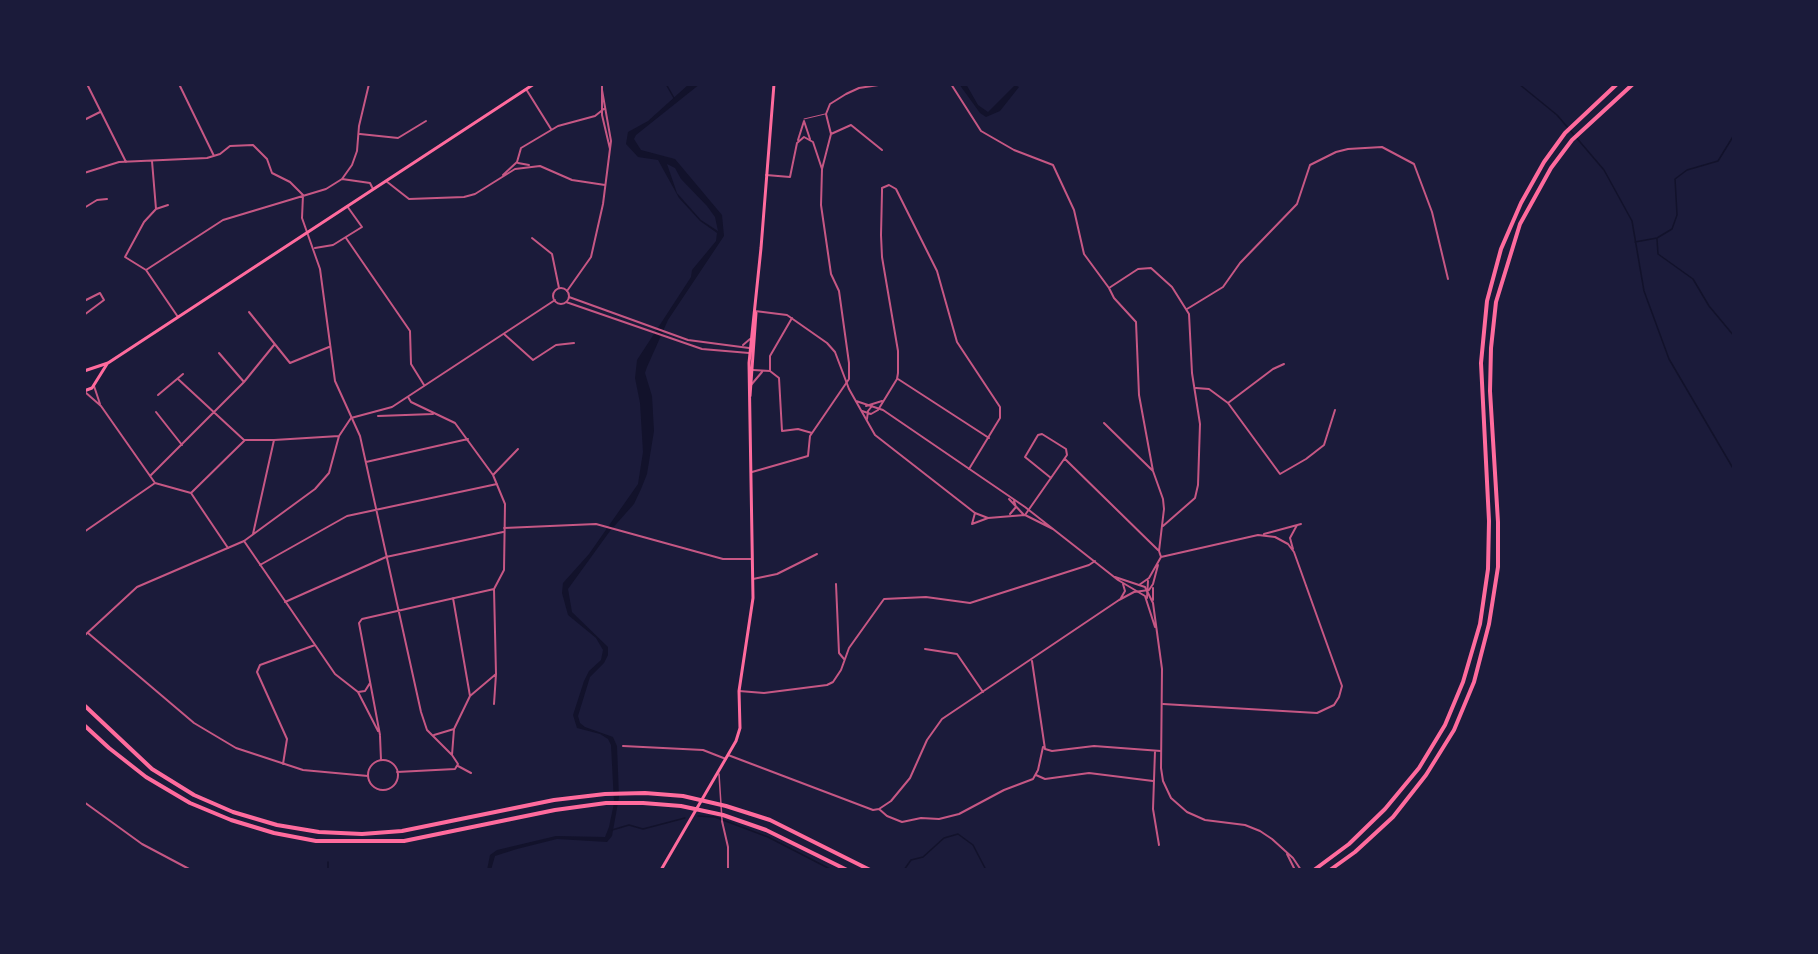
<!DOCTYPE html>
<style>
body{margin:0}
#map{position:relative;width:1818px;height:954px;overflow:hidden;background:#1b1b3a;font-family:Roboto,sans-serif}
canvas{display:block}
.frame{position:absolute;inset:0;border:86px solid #1b1b3a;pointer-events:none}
</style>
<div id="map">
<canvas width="1818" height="954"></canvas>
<div class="frame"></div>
</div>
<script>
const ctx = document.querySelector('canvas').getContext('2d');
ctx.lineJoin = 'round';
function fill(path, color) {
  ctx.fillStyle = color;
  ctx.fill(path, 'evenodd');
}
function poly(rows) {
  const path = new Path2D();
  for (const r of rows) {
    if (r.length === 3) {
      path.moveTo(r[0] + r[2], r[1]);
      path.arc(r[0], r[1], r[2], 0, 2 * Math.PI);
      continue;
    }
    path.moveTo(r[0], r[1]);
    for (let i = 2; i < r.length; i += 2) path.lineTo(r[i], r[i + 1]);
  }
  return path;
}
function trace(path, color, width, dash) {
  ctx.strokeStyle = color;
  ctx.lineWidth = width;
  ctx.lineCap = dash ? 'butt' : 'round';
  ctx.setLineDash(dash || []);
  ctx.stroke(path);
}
fill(poly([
 [689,84,700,84,636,135,634,139,641,150,675,159,722,215,724,236,668,320,647,367,645,373,652,396,654,431,647,474,641,489,634,504,610,531,568,589,572,612,608,647,608,655,604,663,590,677,578,716,580,723,585,727,613,737,617,746,619,797,612,836,607,842,557,839,517,849,495,856,491,870,487,870,490,855,497,850,556,836,605,837,609,827,614,803,611,745,608,739,600,734,577,728,573,715,584,681,589,671,601,660,603,650,596,638,568,615,562,593,563,583,589,554,638,484,643,452,640,403,635,378,637,360,691,277,692,270,716,241,717,233,700,221,679,198,658,160,638,157,626,144,628,132,648,121],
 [667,164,675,168,681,179,707,206,715,217,718,231,701,220,677,193],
 [959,84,966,84,978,105,988,112,1015,85,1019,87,1000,111,986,117,980,113]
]), '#12122b');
trace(poly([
 [666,84,674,98],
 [1519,84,1557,115,1604,170,1632,221,1644,291,1669,359,1734,470],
 [1657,239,1658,254,1693,279,1709,306,1734,336],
 [1635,242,1657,238,1672,229,1677,215,1675,179,1687,170,1718,161,1734,135],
 [698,816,715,817,768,837,832,870],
 [612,830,629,825,643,829,685,818],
 [328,862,328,870],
 [904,870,911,860,923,857,944,838,958,834,973,845,986,870]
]), '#12122b', 1.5);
trace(poly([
 [804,119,825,114]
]), '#c65784', 1);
trace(poly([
 [719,774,722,820]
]), '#c65784', 1.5);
trace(poly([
 [87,84,126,162],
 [179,84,214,156],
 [602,84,602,115,610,149],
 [951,84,981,131,1014,150,1053,165,1074,210,1084,254,1109,288,1114,298,1136,322,1139,395,1153,471,1163,499,1164,509,1159,551,1161,557,1149,578,1139,585],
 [526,89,551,129],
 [84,120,100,112],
 [360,134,398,138,426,121],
 [831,134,851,125,882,150],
 [798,140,804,121,810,139],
 [152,161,156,209,144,222,125,257,146,270,178,317],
 [518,163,529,165],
 [84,173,119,162,207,158,220,154,230,146,253,145,267,159,272,173,290,182,303,195],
 [503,175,517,162,521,148,558,126,595,116,605,108],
 [766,175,790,177,797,143,804,137,813,142,822,169],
 [342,179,370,183,373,189],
 [386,181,409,199,464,197,475,194,515,169,540,166,572,180,605,185],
 [303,195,302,218,320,269,335,381,360,436,421,712,427,730,452,755,458,764,455,769,397,772],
 [84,208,97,200,107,199],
 [156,209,168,205],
 [346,238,410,331,411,364,424,385],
 [532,238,552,254,559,288],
 [315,248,333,245,362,227,347,206],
 [146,270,223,220,326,189,342,179,352,165,357,151,359,126,369,84],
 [1109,288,1138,269,1151,268,1172,287,1189,314,1192,373,1200,424,1198,485,1195,498,1163,526],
 [567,291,591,257,603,204,611,141,602,90],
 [84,301,100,293,104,300,84,315],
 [1187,309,1223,287,1240,263,1297,204,1310,165,1336,152,1348,149,1382,147,1414,164,1432,212,1448,279],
 [249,312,290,363,329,347],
 [504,334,533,360,556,345,574,343],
 [219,353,244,382],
 [753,370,770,371,779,378,782,431,798,429,812,433],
 [770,371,770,356,792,318],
 [178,379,244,440],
 [898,379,989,438],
 [751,385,762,372],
 [94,386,100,404],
 [1196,388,1209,389,1228,403,1280,474,1306,459,1324,445,1335,410],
 [85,392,101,406,155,483,191,493],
 [158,395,183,374],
 [1228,403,1273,369,1284,364],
 [866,406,882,401],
 [862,411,871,414,878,410,897,379,898,373,898,351,882,257,881,235,882,192,882,188,889,185,896,189,937,271,957,342,1000,407,1000,418,969,469],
 [156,412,182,445],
 [378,416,433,414],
 [867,419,868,411,872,406],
 [1104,423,1153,471],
 [1065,459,1158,550],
 [366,462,468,439],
 [752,472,808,456,810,436,849,379,849,363,839,291,831,274,821,205,822,169,831,134,826,114,830,104,846,94,859,88,885,84],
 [493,475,518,449],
 [150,476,244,382,274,345],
 [191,493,245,440,274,440],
 [191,493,228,548],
 [975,513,972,524,988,518],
 [1025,515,1067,455,1066,449,1042,434,1038,435,1025,457,1051,478],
 [504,528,596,524,723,559,751,559],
 [84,532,155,483],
 [1264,534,1301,524],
 [244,541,335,674,358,692,378,731],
 [1293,549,1290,538,1297,525],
 [1161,557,1258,535,1275,537,1288,544,1294,552,1342,686,1339,697,1334,705,1317,713,1163,704],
 [260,565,347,516,497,484],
 [753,579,777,574,817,554],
 [836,584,839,653,844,659],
 [1121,598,1125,591,1123,584],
 [1147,598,1148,581],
 [1153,600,1153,588],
 [285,602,386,557,503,532],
 [88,633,194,723,236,748,303,770,368,776],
 [925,649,957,654,983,692],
 [1032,661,1045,749,1052,751,1094,746,1161,751],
 [739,691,764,693,827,685,833,682,841,670,849,648,884,599,926,597,970,603,1089,565,1095,561],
 [358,692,365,691,370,683],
 [470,696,496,674,494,589],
 [494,704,496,674],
 [380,735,359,623,362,619,494,589,504,570,505,504,493,475,455,423,411,402,408,397],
 [434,735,454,729],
 [380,736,381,760],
 [623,746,703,750,726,759],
 [1155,751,1153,809,1159,845],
 [452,755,454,729,470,696,453,598],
 [728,755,873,810,879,809,891,801,910,778,927,740,942,719,1119,600,1134,592,1149,590,1153,584,1158,565],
 [383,775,15],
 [283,764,287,739,257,672,260,665,315,645],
 [458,766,471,773],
 [1036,775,1045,779,1089,773,1153,781],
 [84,802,142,844,191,870],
 [879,809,887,816,902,822,921,818,939,819,959,814,1004,790,1033,779,1038,770,1043,747],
 [722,821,728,847,728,870]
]), '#c65784', 2);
trace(poly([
 [561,296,8],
 [569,297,688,340,749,348],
 [566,302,702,349,749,353],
 [755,311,787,315,827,343,835,352,849,389,875,435,975,513,988,518,1025,515,1053,529],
 [743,345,750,339],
 [856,401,883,410,1025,507,1118,580,1145,596,1155,627],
 [1009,499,1024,515],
 [1010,514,1016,507,1014,501],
 [253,534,274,440,339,436],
 [1115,577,1145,587,1153,603,1162,669,1161,768,1163,781,1171,798,1187,812,1205,820,1245,825,1260,831,1272,839,1293,858,1301,870],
 [84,636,137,587,244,541,315,489,329,473,339,436,351,418,392,407,555,300],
 [1287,854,1295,870]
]), '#c65784', 2);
trace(poly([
 [750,396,756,313],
 [661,870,736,741,740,728,739,691,753,598,749,363,761,248,774,84]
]), '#ff6b9d', 3);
trace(poly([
 [84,371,108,363,534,84],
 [84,391,92,388,107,364]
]), '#ff6b9d', 3);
trace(poly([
 [84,705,152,769,194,795,233,812,277,825,319,832,362,834,402,831,554,800,605,794,645,793,683,796,726,806,770,820,870,870],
 [84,725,109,748,146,777,190,803,231,820,274,833,316,841,404,841,555,810,606,803,643,803,681,806,723,815,766,830,847,870],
 [1314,870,1349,844,1385,809,1419,768,1445,725,1463,682,1480,624,1488,569,1489,521,1481,363,1487,301,1501,249,1521,203,1544,162,1565,133,1617,84],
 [1330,870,1355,852,1393,817,1426,775,1454,730,1474,682,1489,624,1498,567,1498,522,1490,391,1491,348,1496,302,1520,224,1551,168,1572,140,1633,84]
]), '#ff6b9d', 4);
</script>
